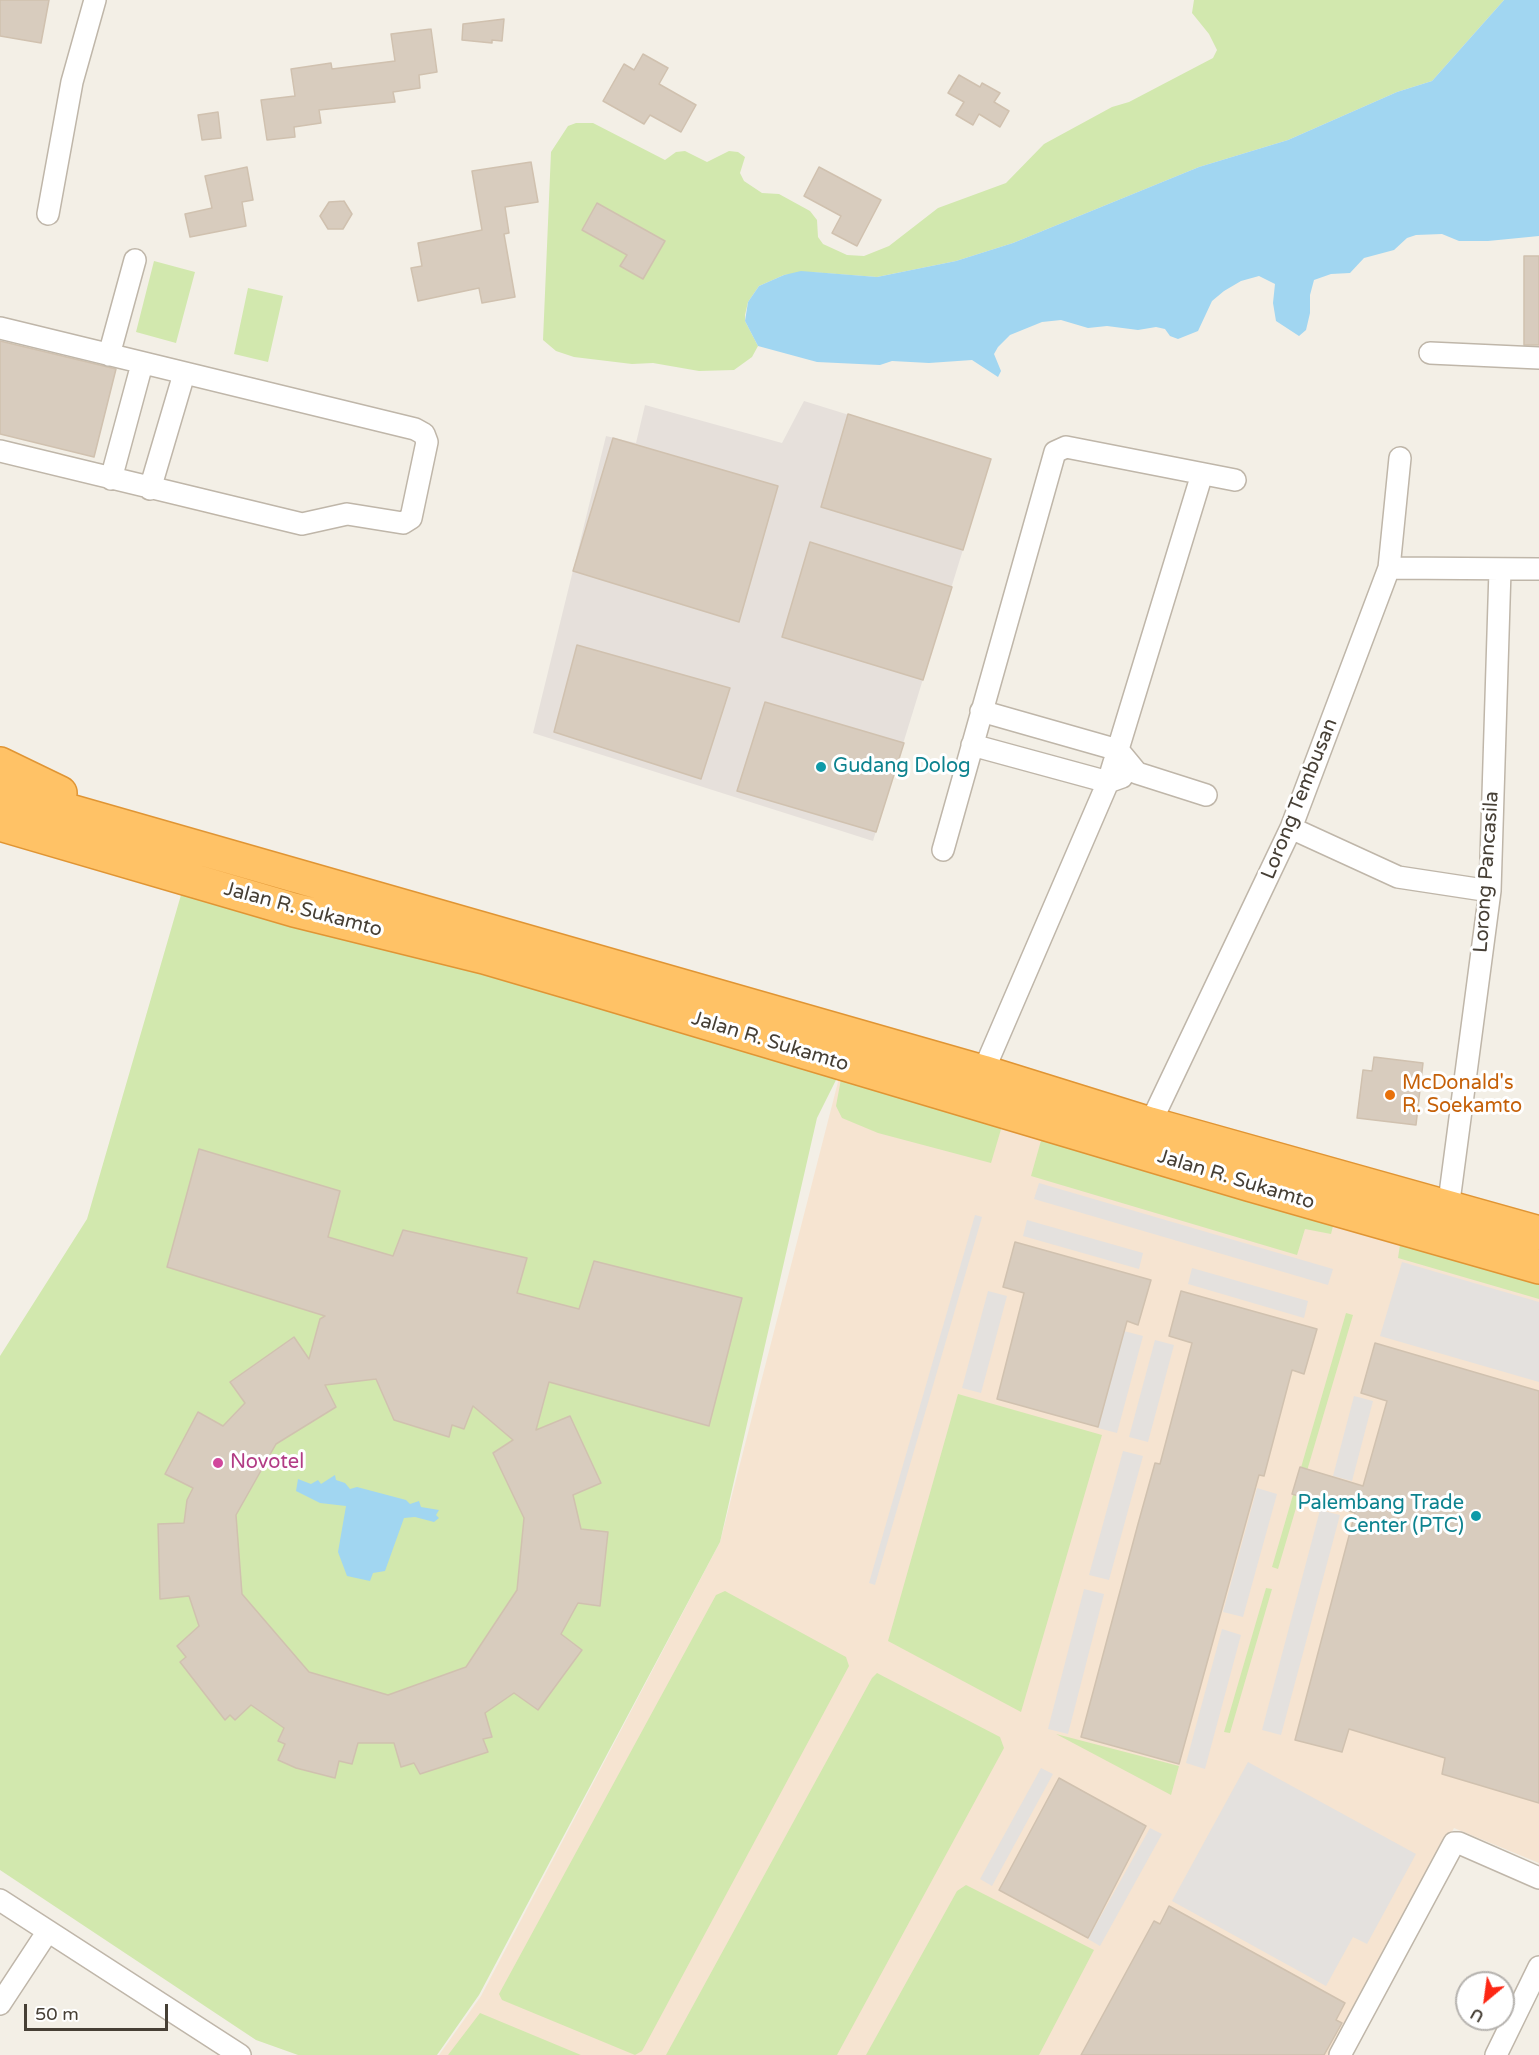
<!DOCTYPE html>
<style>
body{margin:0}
#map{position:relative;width:1539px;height:2055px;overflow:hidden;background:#f3efe6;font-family:"Varela Round",sans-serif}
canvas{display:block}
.north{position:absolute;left:1455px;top:1971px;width:60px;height:60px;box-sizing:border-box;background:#fff;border:2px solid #b5b2ae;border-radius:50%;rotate:209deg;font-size:16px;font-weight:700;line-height:24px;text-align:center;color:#463f35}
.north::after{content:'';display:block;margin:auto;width:21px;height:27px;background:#fd2714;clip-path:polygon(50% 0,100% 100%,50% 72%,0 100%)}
.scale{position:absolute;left:24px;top:2004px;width:144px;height:27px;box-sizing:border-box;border:3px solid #463f35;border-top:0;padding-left:8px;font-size:18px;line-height:21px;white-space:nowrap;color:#463f35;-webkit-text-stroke:4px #fff;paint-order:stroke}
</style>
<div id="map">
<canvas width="1539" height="2055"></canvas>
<div class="north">U</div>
<div class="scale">50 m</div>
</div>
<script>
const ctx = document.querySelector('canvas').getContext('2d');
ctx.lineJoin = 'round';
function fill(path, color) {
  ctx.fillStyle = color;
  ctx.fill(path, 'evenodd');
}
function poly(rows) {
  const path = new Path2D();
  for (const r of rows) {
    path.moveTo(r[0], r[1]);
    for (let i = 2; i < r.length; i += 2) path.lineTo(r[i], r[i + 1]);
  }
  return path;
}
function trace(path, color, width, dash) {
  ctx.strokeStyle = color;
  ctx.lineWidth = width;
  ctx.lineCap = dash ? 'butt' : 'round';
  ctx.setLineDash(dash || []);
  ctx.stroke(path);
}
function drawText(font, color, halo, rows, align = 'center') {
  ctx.font = font + ' "Varela Round",sans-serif';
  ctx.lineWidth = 6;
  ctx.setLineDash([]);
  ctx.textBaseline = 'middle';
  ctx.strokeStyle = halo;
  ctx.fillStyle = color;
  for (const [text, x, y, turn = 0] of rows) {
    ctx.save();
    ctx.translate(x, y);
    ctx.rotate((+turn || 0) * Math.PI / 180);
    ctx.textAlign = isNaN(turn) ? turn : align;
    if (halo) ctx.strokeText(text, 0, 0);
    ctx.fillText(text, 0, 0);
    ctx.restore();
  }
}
fill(poly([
 [839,1078,1539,1279,1539,1863,1454,1828,1331,2055,439,2055,481,1996,720,1542]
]), '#f6e4d1');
fill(poly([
 [804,401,991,459,873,841,533,733,606,436,636,443,645,405,782,443]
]), '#e6e0db');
fill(poly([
 [1194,0,1504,0,1432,81,1397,92,1288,140,1199,167,1013,243,956,261,877,277,810,272,784,275,759,286,748,302,745,315,745,321,758,346,752,357,734,370,699,371,653,363,632,364,574,357,556,351,543,340,551,152,568,126,576,123,593,123,665,160,676,152,685,151,707,162,729,151,738,152,745,157,740,173,744,181,762,193,779,194,810,211,817,220,818,237,823,244,847,255,864,256,889,246,938,208,1006,183,1044,144,1112,107,1129,102,1213,58,1217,50,1209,34,1192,13],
 [154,261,195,272,176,343,136,332],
 [248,288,283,296,268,362,234,354],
 [181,895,479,973,837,1078,817,1118,720,1542,479,1995,437,2055,298,2055,256,2040,0,1870,0,1356,87,1219],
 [841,1079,1002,1126,991,1163,878,1133,842,1118,836,1106],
 [1042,1137,1334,1222,1331,1234,1305,1229,1297,1255,1031,1176],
 [1401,1238,1539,1278,1539,1299,1398,1258],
 [1346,1313,1353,1315,1278,1569,1272,1567],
 [958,1394,1102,1435,1021,1712,888,1641],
 [1266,1588,1272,1589,1230,1733,1224,1732],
 [725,1591,846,1657,849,1666,642,2051,635,2055,502,2000,499,1994,716,1595],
 [877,1673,1000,1737,1004,1748,837,2055,666,2055,872,1678],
 [1056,1734,1179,1766,1171,1795],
 [966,1885,1094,1950,1039,2055,866,2055,957,1891],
 [480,2013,581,2055,448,2055]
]), '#d2e8ae');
fill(poly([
 [1039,1183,1333,1269,1328,1285,1034,1199],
 [975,1215,982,1217,875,1585,869,1583],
 [1027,1220,1143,1253,1139,1269,1023,1236],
 [1402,1262,1539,1302,1539,1382,1380,1336],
 [1192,1268,1308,1301,1304,1318,1188,1284],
 [988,1291,1007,1296,981,1393,962,1388],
 [1124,1331,1143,1336,1117,1433,1098,1428],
 [1155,1340,1174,1345,1148,1442,1129,1437],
 [1354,1396,1373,1401,1352,1481,1333,1476],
 [1123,1451,1143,1456,1109,1580,1089,1575],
 [1257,1488,1277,1494,1243,1617,1223,1612],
 [1320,1510,1340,1515,1281,1735,1262,1730],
 [1084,1589,1104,1594,1068,1734,1048,1729],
 [1222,1629,1241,1635,1205,1769,1186,1763],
 [1248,1762,1416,1854,1367,1944,1353,1937,1326,1986,1172,1901],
 [1041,1768,1053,1774,992,1886,980,1879],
 [1150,1828,1162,1834,1100,1946,1088,1939]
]), '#e4e1de');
fill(poly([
 [1504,0,1539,0,1539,236,1488,241,1459,241,1442,234,1416,235,1407,238,1394,250,1364,258,1350,273,1331,274,1314,280,1310,295,1310,313,1306,330,1299,336,1276,321,1273,303,1275,284,1259,276,1241,281,1224,291,1212,301,1198,331,1178,339,1170,336,1165,329,1156,327,1138,330,1107,326,1088,328,1061,320,1042,322,1010,335,998,347,994,354,1001,371,998,377,972,360,929,363,892,361,880,365,817,362,758,346,745,321,748,302,759,286,784,275,801,271,877,277,956,261,1013,243,1199,167,1288,140,1397,92,1432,81],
 [335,1475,336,1480,345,1483,350,1489,357,1487,406,1500,410,1504,419,1501,421,1507,439,1510,436,1515,439,1518,434,1522,415,1517,404,1518,385,1571,373,1573,370,1581,347,1576,338,1552,346,1506,320,1503,296,1491,298,1479,311,1484,318,1480,321,1484]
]), '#a1d6f1');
const building = poly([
 [0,0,49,0,41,43,0,36,0,0],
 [504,19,502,41,492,40,492,43,462,40,463,24,504,19],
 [431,29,437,72,419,75,420,88,393,92,395,102,319,110,321,123,294,127,295,137,267,140,261,100,295,96,291,69,331,63,332,69,395,61,391,34,431,29],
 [643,54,668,68,659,84,696,105,681,132,650,115,644,124,603,101,624,64,634,70,643,54],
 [959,75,980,87,982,83,1000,93,994,102,1009,111,1000,127,979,114,973,125,956,115,964,102,948,93,959,75],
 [218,112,221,138,202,140,198,115,218,112],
 [531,162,538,202,505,207,509,233,504,234,515,297,482,303,479,288,418,301,411,268,422,266,418,243,482,230,472,171,531,162],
 [247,167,253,200,242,202,246,226,190,237,185,214,212,208,205,176,247,167],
 [819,167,881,200,857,246,832,233,841,216,804,196,819,167],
 [344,201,352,214,343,229,328,229,320,216,329,202,344,201],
 [597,203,665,241,643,279,620,266,627,255,582,230,597,203],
 [1524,256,1539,256,1539,345,1524,345,1524,256],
 [0,341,116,369,94,457,0,434,0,341],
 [848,414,991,459,963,550,821,507,848,414],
 [613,438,778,486,739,622,573,571,613,438],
 [810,542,952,587,923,680,782,637,810,542],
 [577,645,730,688,701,779,554,732,577,645],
 [765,702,904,743,876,832,737,791,765,702],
 [1374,1057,1423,1063,1416,1125,1357,1118,1363,1070,1372,1071,1374,1057],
 [199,1149,340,1191,328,1237,393,1256,403,1230,527,1258,517,1293,579,1309,594,1261,742,1298,709,1426,549,1382,536,1430,570,1416,601,1483,573,1495,581,1529,608,1532,600,1606,578,1603,561,1634,582,1650,538,1710,514,1693,485,1713,492,1737,483,1739,488,1752,420,1774,414,1763,401,1767,394,1743,358,1743,352,1764,339,1761,335,1778,296,1768,278,1760,285,1744,278,1741,284,1728,251,1705,235,1720,230,1715,225,1720,180,1662,186,1657,177,1646,199,1626,189,1596,160,1599,158,1524,184,1523,187,1500,193,1488,165,1474,198,1412,223,1426,245,1403,230,1382,294,1337,309,1359,320,1319,325,1316,167,1267,199,1149],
 [376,1379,394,1420,449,1437,452,1425,464,1429,473,1406,513,1440,493,1453,524,1518,517,1590,466,1667,388,1695,309,1672,242,1594,236,1515,276,1444,336,1407,325,1385,376,1379],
 [1015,1242,1151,1280,1138,1325,1127,1321,1098,1427,997,1399,1024,1293,1003,1287,1015,1242],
 [1181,1291,1317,1329,1304,1374,1292,1370,1264,1476,1259,1475,1179,1764,1081,1737,1138,1524,1155,1463,1160,1464,1192,1343,1169,1336,1181,1291],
 [1375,1343,1539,1391,1539,1803,1442,1774,1445,1758,1349,1729,1342,1752,1295,1740,1355,1513,1292,1494,1300,1467,1363,1486,1387,1401,1361,1393,1375,1343],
 [1059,1778,1146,1826,1088,1938,999,1890,1059,1778],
 [1169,1906,1345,2003,1336,2020,1342,2023,1324,2055,1081,2055,1154,1921,1160,1924,1169,1906]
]);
fill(building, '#d8ccbe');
trace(building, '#d0c1af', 1.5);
const street = poly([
 [48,214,72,82,95,0],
 [0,328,415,429,424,434,427,442,411,518,403,523,347,514,302,524,0,451],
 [1430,353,1539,358],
 [109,355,135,260],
 [111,479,142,364],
 [150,489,184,374],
 [1389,568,1539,569],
 [981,711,1118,750,1137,773,1206,795],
 [972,745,1108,782,1122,777],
 [1291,828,1398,877,1490,891],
 [943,850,1055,452,1066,447,1235,480],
 [983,1072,1108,782,1202,474],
 [1150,1124,1291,828,1389,568,1400,458],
 [1448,1209,1490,891,1500,570],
 [0,1900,240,2055],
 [0,2004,48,1931],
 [1340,2055,1454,1843,1459,1843,1539,1878],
 [1496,2055,1539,1967]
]);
const highway = poly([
 [0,764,60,793],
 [0,791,983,1072,1150,1124,1539,1233],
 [0,824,294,910,484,957,583,986,1248,1184,1539,1267]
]);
trace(street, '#bfb6a9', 24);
trace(highway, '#e09534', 36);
trace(street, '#fff', 21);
trace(highway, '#ffc266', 33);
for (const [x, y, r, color] of [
 [821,767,6,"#0f9aa8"],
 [1390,1095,6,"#e8710a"],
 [218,1463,6,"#d1479c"],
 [1476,1516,6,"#0f9aa8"]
]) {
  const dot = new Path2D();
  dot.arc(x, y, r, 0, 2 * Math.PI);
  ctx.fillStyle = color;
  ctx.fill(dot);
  trace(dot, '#fff', 2);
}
drawText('20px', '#0d838f', '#fff', [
 ["Gudang Dolog",833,767],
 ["Palembang Trade",1464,1504,"right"],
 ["Center (PTC)",1464,1527,"right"]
], 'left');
drawText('20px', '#463f35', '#fff', [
 ["Lorong Tembusan",1300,799,-68],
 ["Lorong Pancasila",1487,872,-86],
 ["Jalan R. Sukamto",303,910,15],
 ["Jalan R. Sukamto",770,1042,17],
 ["Jalan R. Sukamto",1236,1180,17]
]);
drawText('20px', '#c56008', '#fff', [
 ["McDonald's",1402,1084],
 ["R. Soekamto",1402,1107]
], 'left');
drawText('20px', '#b23c85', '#fff', [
 ["Novotel",230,1463]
], 'left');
</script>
